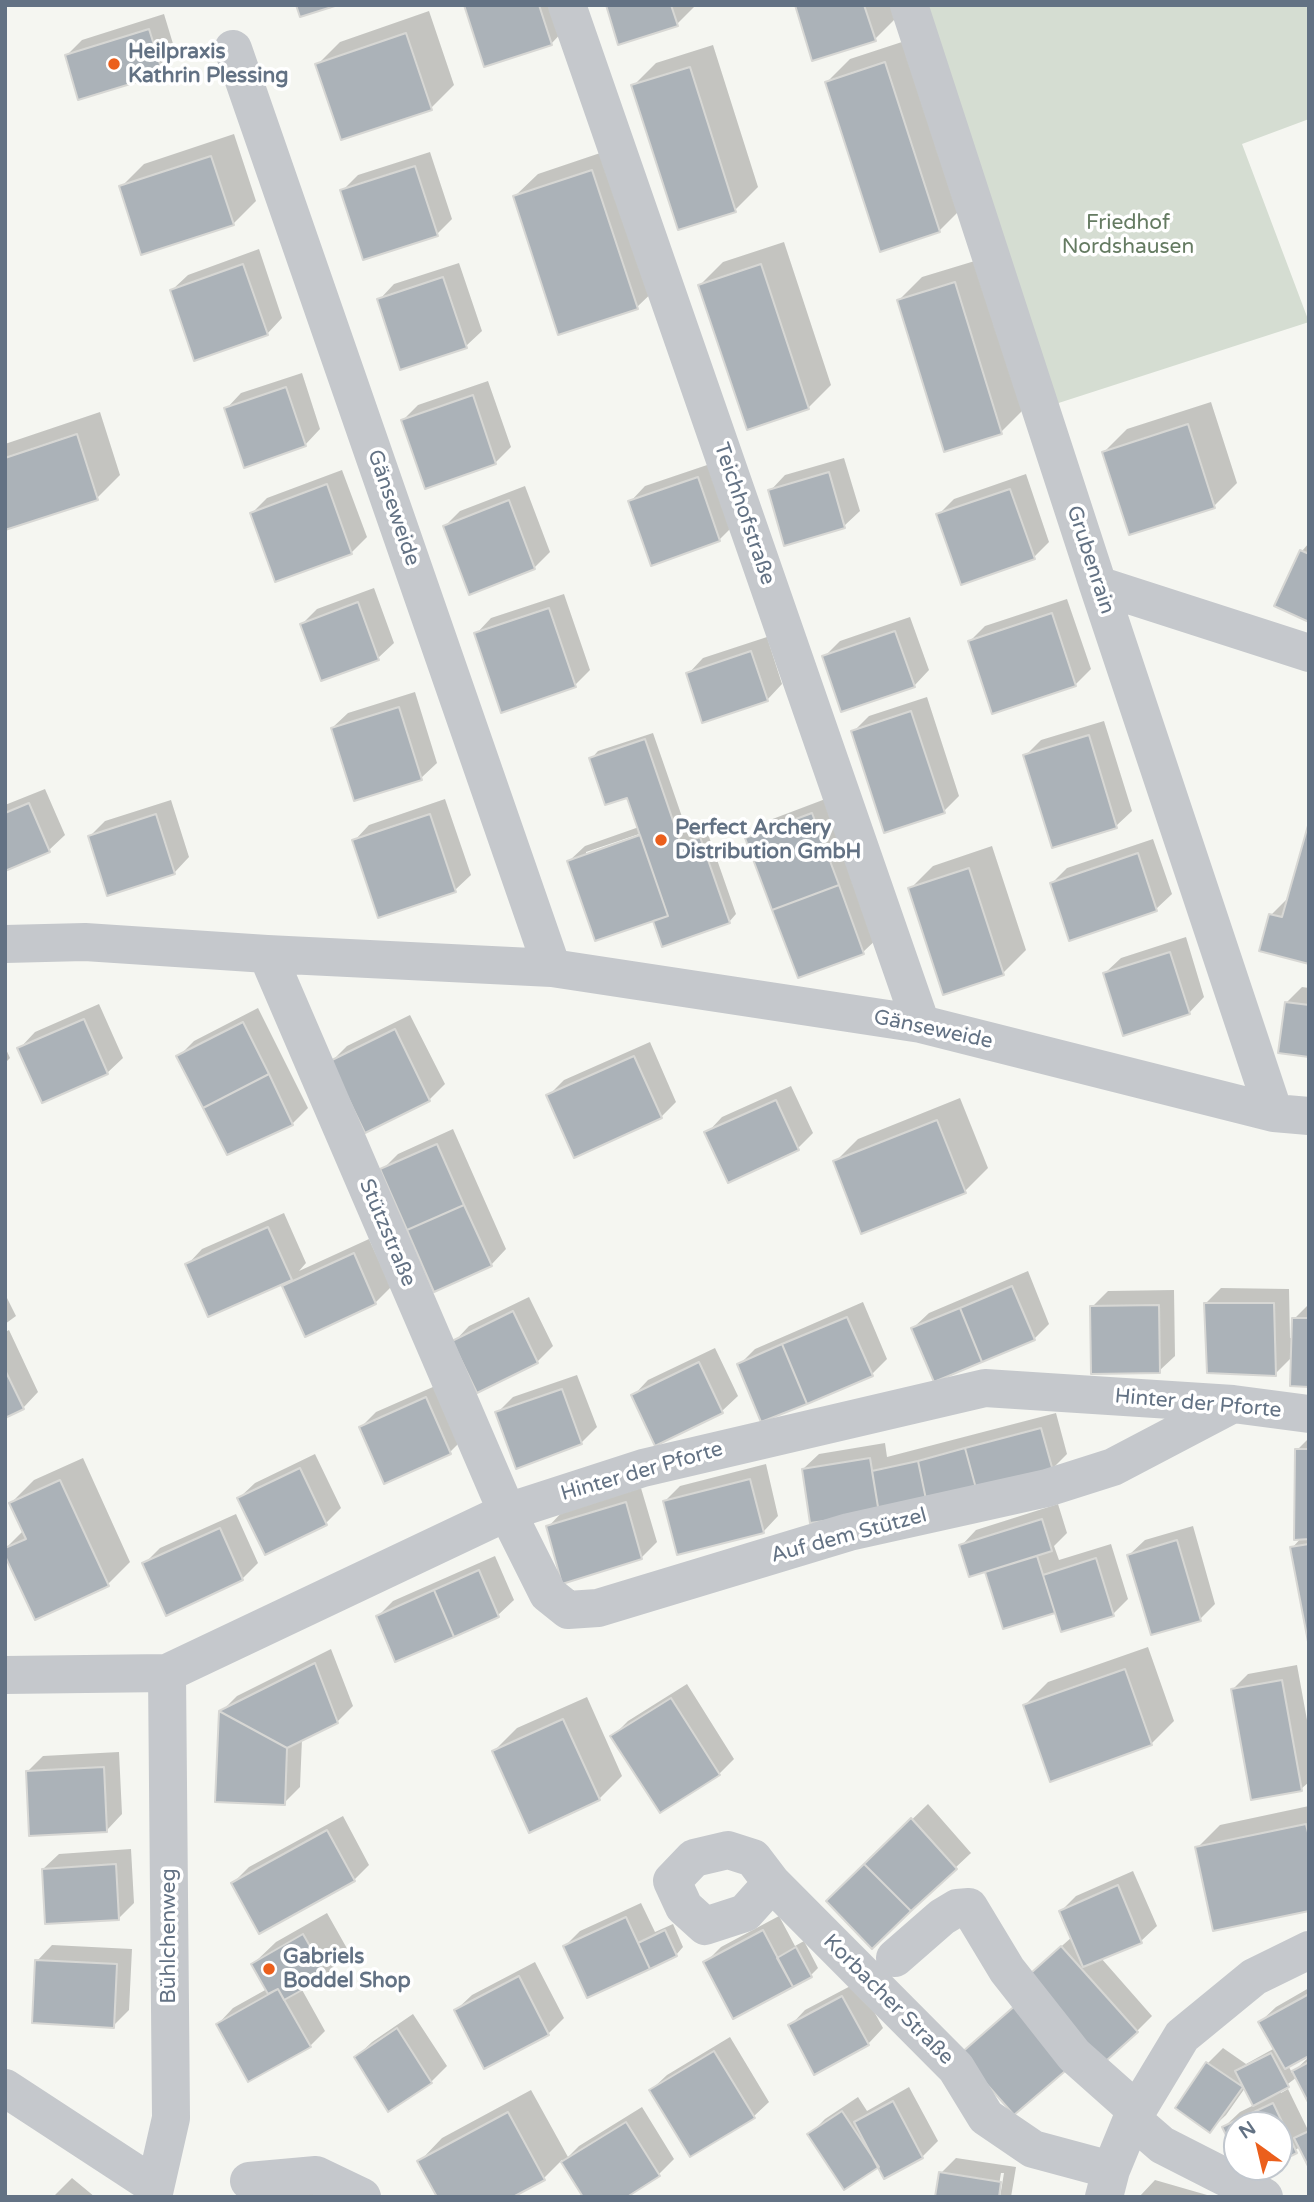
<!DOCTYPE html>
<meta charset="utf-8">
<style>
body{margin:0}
#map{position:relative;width:1314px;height:2202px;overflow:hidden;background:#f5f6f1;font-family:"Varela Round",sans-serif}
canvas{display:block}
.frame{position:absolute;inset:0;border:7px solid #637284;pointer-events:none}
.north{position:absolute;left:1223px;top:2111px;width:70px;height:70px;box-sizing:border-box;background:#fff;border:2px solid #c1c7ce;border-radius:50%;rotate:326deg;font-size:19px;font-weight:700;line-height:28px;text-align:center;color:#637284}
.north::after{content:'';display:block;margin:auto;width:24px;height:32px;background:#eb5f1c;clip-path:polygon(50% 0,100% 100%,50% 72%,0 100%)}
</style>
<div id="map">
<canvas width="1314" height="2202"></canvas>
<div class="frame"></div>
<div class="north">N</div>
</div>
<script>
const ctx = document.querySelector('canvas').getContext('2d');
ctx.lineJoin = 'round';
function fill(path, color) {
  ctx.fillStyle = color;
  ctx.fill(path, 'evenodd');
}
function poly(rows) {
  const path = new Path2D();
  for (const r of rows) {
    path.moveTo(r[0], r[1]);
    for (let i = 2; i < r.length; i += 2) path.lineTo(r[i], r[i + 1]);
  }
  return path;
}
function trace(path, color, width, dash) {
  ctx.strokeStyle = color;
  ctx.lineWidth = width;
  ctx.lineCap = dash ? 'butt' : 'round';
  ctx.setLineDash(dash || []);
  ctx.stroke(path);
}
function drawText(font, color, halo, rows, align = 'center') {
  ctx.font = font + ' "Varela Round",sans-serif';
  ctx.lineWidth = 7;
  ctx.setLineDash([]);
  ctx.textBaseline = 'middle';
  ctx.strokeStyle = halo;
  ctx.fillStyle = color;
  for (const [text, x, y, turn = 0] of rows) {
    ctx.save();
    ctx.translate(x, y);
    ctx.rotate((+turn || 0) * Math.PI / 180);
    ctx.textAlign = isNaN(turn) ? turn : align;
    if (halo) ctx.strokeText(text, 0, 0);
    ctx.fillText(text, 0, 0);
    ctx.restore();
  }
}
fill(poly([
 [909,5,1309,5,1309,119,1242,144,1309,322,1040,409]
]), '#d5ddd2');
fill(poly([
 [466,5,559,5,566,28,551,44],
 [608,5,696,5,677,24],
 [797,5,894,5,898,16,875,39],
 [429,11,454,85,431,108,317,65,340,42],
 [164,14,177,57,162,73,67,55,82,40],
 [908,40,962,208,939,231,827,82,850,59],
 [713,45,758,187,735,210,633,86,656,63],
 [234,134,256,201,233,224,121,187,144,164],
 [615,148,660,285,637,307,515,196,538,174],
 [430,152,452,219,437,234,342,191,358,175],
 [784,242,831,385,808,408,700,285,723,262],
 [259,249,282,318,267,334,172,290,188,275],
 [978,260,1024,409,1001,432,899,300,922,277],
 [459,263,482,331,466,346,379,300,394,284],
 [302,373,320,429,305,445,226,409,241,393],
 [488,381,511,447,495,463,403,420,418,405],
 [1211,402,1237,483,1214,506,1104,452,1127,429],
 [100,412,120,475,97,498,5,528,5,444],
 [844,458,860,511,844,526,786,544,770,491,785,475],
 [713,463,735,524,719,540,630,502,645,486],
 [342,470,367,537,351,553,252,513,267,498],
 [1026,474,1049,542,1034,557,938,515,954,499],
 [525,486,550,552,534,568,445,526,460,511],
 [1309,543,1309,619,1276,605,1302,551],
 [374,588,394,643,378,658,302,624,317,609],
 [564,594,590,670,575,685,476,634,491,618],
 [1067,599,1091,669,1075,685,970,641,985,626],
 [910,617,929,670,914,686,824,657,840,641],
 [767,637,782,684,767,700,688,674,703,658],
 [415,692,437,763,421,778,332,728,348,713],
 [927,697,959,796,944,811,853,732,869,716],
 [1104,721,1132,811,1116,826,1025,756,1041,740],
 [653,733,689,837,707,831,736,914,729,922,655,921,569,861,585,846,639,827,628,795,591,759,598,751],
 [648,831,649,834,586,856,586,852],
 [45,789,65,835,49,850,5,869,5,805],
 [828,798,879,937,863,952,747,838,762,823],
 [445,799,471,875,455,890,354,841,369,825],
 [171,800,189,857,174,873,90,836,105,821],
 [1153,839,1172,894,1156,909,1052,883,1067,868],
 [992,846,1026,950,1003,973,910,889,933,866],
 [1290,896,1309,963,1271,915],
 [1186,937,1204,997,1189,1013,1105,973,1121,958],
 [1302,987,1309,988,1309,1055,1286,1003],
 [99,1004,123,1058,107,1073,20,1048,35,1032],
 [258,1008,308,1108,292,1124,179,1056,194,1041],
 [410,1015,445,1084,429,1100,332,1061,347,1046],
 [650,1042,676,1102,661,1117,548,1096,564,1080],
 [5,1047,10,1058,5,1063],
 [791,1086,813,1133,798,1148,707,1133,722,1117],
 [960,1098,988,1168,965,1191,835,1162,858,1139],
 [453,1129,506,1249,491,1265,382,1170,398,1154],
 [284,1213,306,1263,299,1271,369,1239,391,1287,375,1303,284,1287,292,1278,209,1315,187,1265,202,1249],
 [1028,1271,1049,1324,1034,1339,913,1328,929,1313],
 [1221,1288,1289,1289,1290,1338,1293,1338,1294,1319,1309,1304,1309,1385,1292,1357,1275,1374,1205,1304],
 [1174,1290,1175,1356,1159,1371,1092,1307,1108,1291],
 [5,1294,16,1316,5,1324],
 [529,1297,553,1346,537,1362,478,1391,454,1342,469,1326],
 [863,1302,887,1359,872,1374,739,1365,755,1349],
 [9,1330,38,1392,23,1408,5,1416,5,1332],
 [715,1348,738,1396,722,1411,656,1443,633,1396,648,1380],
 [577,1375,597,1427,581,1443,497,1413,513,1397],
 [442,1383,465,1437,450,1452,361,1427,376,1412],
 [1056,1413,1067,1454,1052,1469,927,1502,803,1469,819,1454,885,1443,887,1457],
 [1309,1438,1309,1638,1292,1548,1302,1537,1297,1450],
 [315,1454,341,1508,326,1523,239,1498,255,1483],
 [83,1458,130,1562,107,1585,5,1549,24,1530,11,1503,34,1480],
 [766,1464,778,1516,763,1532,665,1501,680,1486],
 [641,1488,657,1542,641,1558,548,1527,563,1511],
 [1058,1504,1067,1533,1054,1546,1059,1560,1111,1544,1128,1599,1113,1614,1056,1611,1004,1627,986,1570,961,1546,976,1530],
 [236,1514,258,1563,242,1579,167,1613,144,1564,160,1548],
 [1193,1526,1215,1604,1200,1619,1129,1555,1145,1540],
 [495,1556,514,1600,498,1615,396,1659,378,1616,393,1601],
 [1148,1647,1174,1721,1151,1744,1025,1705,1048,1682],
 [331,1649,353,1706,337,1722,302,1739,300,1787,284,1803,221,1712,237,1696],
 [1297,1665,1309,1731,1309,1782,1301,1789,1233,1689,1248,1674],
 [687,1684,734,1759,719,1774,613,1736,628,1721],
 [587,1697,622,1776,599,1799,494,1751,517,1728],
 [119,1752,122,1814,107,1830,27,1772,43,1756],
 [928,1804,971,1853,872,1946,828,1901],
 [1309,1806,1309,1909,1197,1848,1220,1825],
 [343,1816,369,1865,354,1880,233,1883,249,1867],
 [131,1849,134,1903,119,1918,43,1869,59,1854],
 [1133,1871,1157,1926,1141,1941,1101,1958,1152,2016,1137,2031,1038,1967,1072,1937,1061,1911,1076,1896],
 [641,1903,655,1932,673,1924,683,1947,676,1955,565,1946,580,1931],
 [327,1913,349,1952,326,1975,301,1988,325,2031,310,2046,218,2024,233,2008,267,1989,253,1964,276,1942],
 [779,1916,795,1946,804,1941,818,1968,811,1975,734,2016,705,1963,721,1947],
 [52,1945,132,1949,129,2010,113,2026,37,1961],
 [535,1962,564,2018,548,2034,485,2067,456,2010,472,1995],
 [858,1982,883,2028,868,2044,790,2026,805,2010],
 [1309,1988,1309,2054,1288,2065,1292,2073,1309,2057,1309,2100,1297,2077,1280,2090,1281,2093,1288,2089,1307,2128,1309,2126,1309,2164,1300,2147,1279,2160,1279,2125,1237,2125,1237,2153,1224,2127,1240,2112,1254,2105,1245,2088,1226,2115,1210,2130,1208,2063,1223,2048,1246,2064,1275,2048,1260,2022,1276,2007],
 [413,2014,447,2066,431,2082,389,2110,356,2057,372,2042],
 [730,2037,769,2102,753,2117,651,2090,667,2075],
 [909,2087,938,2141,922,2157,880,2165,810,2134,825,2119,858,2097,867,2111],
 [531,2090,568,2157,579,2146,642,2107,674,2159,659,2174,623,2197,585,2197,562,2160,544,2178,420,2161,442,2138],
 [956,2158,1016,2167,1011,2197,1000,2197,1004,2173,1001,2173,997,2197,941,2173],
 [1244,2167,1264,2167,1247,2175],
 [289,2170,354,2197,270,2197],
 [72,2178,95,2197,53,2197],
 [1155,2180,1214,2197,1139,2197]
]), '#0003');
const building = poly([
 [296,5,338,5,300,17,296,5],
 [464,5,539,5,552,45,484,67,464,5],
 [606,5,671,5,678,26,618,45,606,5],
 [795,5,864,5,876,41,812,61,795,5],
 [149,29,163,74,78,100,65,55,149,29],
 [406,33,432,110,341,140,315,64,406,33],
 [885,62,940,232,880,252,825,82,885,62],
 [690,67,736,212,678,230,631,85,690,67],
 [211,156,234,225,141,255,119,186,211,156],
 [415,166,438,236,363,260,340,190,415,166],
 [592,170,638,309,558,335,513,196,592,170],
 [243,264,268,335,194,361,170,290,243,264],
 [761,264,809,409,747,430,698,285,761,264],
 [443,277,467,348,400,370,377,299,443,277],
 [955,282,1002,434,944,452,897,300,955,282],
 [286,387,306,446,244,468,224,408,286,387],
 [473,395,496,464,425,489,401,420,473,395],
 [1188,424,1215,508,1129,535,1102,452,1188,424],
 [77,434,98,500,5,530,5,458,77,434],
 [829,472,845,528,784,546,768,490,829,472],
 [698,477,720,541,651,566,628,501,698,477],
 [327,484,352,554,275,582,250,513,327,484],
 [1010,489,1035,559,961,585,936,514,1010,489],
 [509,500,535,569,469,595,443,526,509,500],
 [1300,550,1309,554,1309,622,1274,606,1300,550],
 [358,602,379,660,321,681,300,624,358,602],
 [549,608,576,687,501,713,474,633,549,608],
 [1052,613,1076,686,992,714,968,641,1052,613],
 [895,631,915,687,841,712,822,656,895,631],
 [751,651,768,701,702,723,686,673,751,651],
 [399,707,422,780,354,801,331,728,399,707],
 [911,711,945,813,884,833,851,731,911,711],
 [1089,735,1117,828,1052,848,1023,755,1089,735],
 [645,739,681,844,700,837,730,923,662,947,653,921,668,916,627,798,605,805,589,758,645,739],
 [29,803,50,852,5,871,5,813,29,803],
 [812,813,839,885,772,910,745,838,812,813],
 [156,814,175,874,107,896,88,836,156,814],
 [430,814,456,892,378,918,352,840,430,814],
 [1309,822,1309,964,1259,951,1269,914,1282,917,1309,822],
 [640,835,668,916,595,941,567,861,640,835],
 [1138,853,1157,911,1069,941,1050,883,1138,853],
 [969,868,1004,975,943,995,908,888,969,868],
 [839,885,864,954,798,978,772,910,839,885],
 [1170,952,1190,1014,1123,1036,1103,973,1170,952],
 [1285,1002,1309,1005,1309,1057,1278,1053,1285,1002],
 [84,1019,108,1074,42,1103,17,1048,84,1019],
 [243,1022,269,1074,203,1108,176,1056,243,1022],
 [395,1029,430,1101,365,1133,330,1061,395,1029],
 [634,1056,662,1118,574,1158,546,1095,634,1056],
 [269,1074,293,1125,227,1155,203,1108,269,1074],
 [776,1100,799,1150,728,1183,704,1132,776,1100],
 [937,1120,966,1193,861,1234,833,1161,937,1120],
 [437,1144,464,1205,407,1230,380,1169,437,1144],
 [464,1205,492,1266,434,1292,407,1230,464,1205],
 [268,1227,292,1280,208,1317,185,1264,268,1227],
 [354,1253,376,1304,305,1337,282,1286,354,1253],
 [1012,1286,1035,1340,982,1362,960,1308,1012,1286],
 [1204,1303,1274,1303,1276,1376,1207,1373,1204,1303],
 [1159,1305,1160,1373,1091,1374,1090,1306,1159,1305],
 [960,1308,982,1362,934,1382,911,1328,960,1308],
 [513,1311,538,1363,477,1393,452,1341,513,1311],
 [847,1317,873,1376,807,1404,782,1344,847,1317],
 [1292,1318,1309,1318,1309,1387,1290,1386,1292,1318],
 [782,1344,807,1404,761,1422,737,1364,782,1344],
 [699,1362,723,1413,655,1446,631,1395,699,1362],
 [5,1370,24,1409,5,1418,5,1370],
 [562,1389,582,1444,516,1469,495,1412,562,1389],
 [426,1397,451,1454,384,1484,359,1427,426,1397],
 [1041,1428,1053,1471,977,1492,965,1448,1041,1428],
 [965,1448,977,1492,927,1504,918,1461,965,1448],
 [1295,1449,1309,1449,1309,1539,1294,1540,1295,1449],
 [870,1458,879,1513,810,1523,802,1469,870,1458],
 [918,1461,927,1504,879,1513,872,1471,918,1461],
 [300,1468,327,1525,265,1555,237,1498,300,1468],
 [750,1479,764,1533,677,1555,663,1501,750,1479],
 [60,1480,109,1586,35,1620,5,1556,5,1548,26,1539,9,1503,60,1480],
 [626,1502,642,1559,562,1584,546,1526,626,1502],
 [1042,1519,1052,1551,969,1577,959,1545,1042,1519],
 [220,1528,243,1580,166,1616,142,1563,220,1528],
 [1177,1540,1201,1621,1151,1635,1127,1555,1177,1540],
 [1309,1544,1309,1647,1290,1547,1309,1544],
 [1037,1556,1055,1613,1003,1629,985,1572,1037,1556],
 [1096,1558,1114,1616,1061,1632,1043,1575,1096,1558],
 [479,1570,499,1617,454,1637,434,1590,479,1570],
 [434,1590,454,1637,395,1662,376,1616,434,1590],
 [315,1663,338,1723,287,1748,219,1711,315,1663],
 [1125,1669,1152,1745,1050,1782,1023,1705,1125,1669],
 [1282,1680,1302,1791,1251,1800,1231,1689,1282,1680],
 [671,1698,720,1775,660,1813,610,1736,671,1698],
 [219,1711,287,1748,285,1805,215,1802,219,1711],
 [563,1719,600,1800,529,1833,492,1751,563,1719],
 [104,1767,107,1832,29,1836,26,1771,104,1767],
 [911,1818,957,1869,911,1911,864,1864,911,1818],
 [1306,1824,1309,1837,1309,1911,1213,1931,1195,1847,1306,1824],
 [327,1830,355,1881,259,1934,231,1883,327,1830],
 [116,1864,119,1920,45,1924,42,1869,116,1864],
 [864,1864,911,1911,872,1949,826,1901,864,1864],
 [1118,1885,1142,1943,1083,1967,1059,1911,1118,1885],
 [626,1917,650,1969,587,1998,563,1946,626,1917],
 [665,1930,677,1956,650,1969,638,1943,665,1930],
 [763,1930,793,1987,733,2019,703,1962,763,1930],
 [303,1934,327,1976,284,2000,278,1989,268,1994,251,1964,303,1934],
 [1061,1946,1138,2032,1097,2069,1021,1982,1061,1946],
 [796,1947,812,1977,793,1987,777,1958,796,1947],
 [35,1960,117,1964,114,2028,32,2023,35,1960],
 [519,1976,549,2035,484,2069,454,2010,519,1976],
 [278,1989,311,2047,248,2082,216,2024,278,1989],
 [1309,1994,1309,2056,1285,2069,1258,2022,1309,1994],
 [842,1996,869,2045,814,2075,788,2025,842,1996],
 [1017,2004,1071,2066,1014,2115,960,2054,1017,2004],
 [397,2028,432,2083,388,2112,354,2057,397,2028],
 [714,2051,755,2118,690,2157,649,2090,714,2051],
 [1271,2053,1289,2087,1253,2106,1235,2071,1271,2053],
 [1206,2062,1243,2087,1210,2133,1175,2108,1206,2062],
 [1309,2062,1309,2104,1292,2071,1309,2062],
 [893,2101,923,2158,884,2179,854,2122,893,2101],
 [1273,2103,1297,2153,1279,2162,1279,2125,1237,2125,1237,2157,1222,2127,1273,2103],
 [842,2111,879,2167,844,2190,807,2134,842,2111],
 [508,2112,545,2180,513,2197,437,2197,417,2161,508,2112],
 [626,2122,660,2176,627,2197,583,2197,561,2162,626,2122],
 [1309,2131,1309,2168,1294,2138,1309,2131],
 [939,2172,1001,2182,999,2197,935,2197,939,2172]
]);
fill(building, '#abb2b8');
trace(building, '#d7d7d4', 2);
trace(poly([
 [567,5,921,1024],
 [909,5,1098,585,1274,1113],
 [233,49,552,968],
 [1098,585,1309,653],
 [5,944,85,942,267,954,552,968,921,1024,1274,1113,1309,1116],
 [267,954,507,1512,548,1594,568,1610,598,1608,849,1532,1047,1488,1113,1467,1233,1404],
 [5,1675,167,1673,507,1512,643,1468,985,1388,1233,1404,1309,1414],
 [772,1883,745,1913,705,1926,684,1907,672,1881,694,1858,728,1850,753,1858,772,1883,956,2068,986,2117,1033,2149,1111,2170],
 [895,1958,942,1917,957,1908,969,1907,1007,1970,1074,2055,1137,2111],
 [5,2088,155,2186],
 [1132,2119,1162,2145,1264,2197],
 [249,2181,316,2175,362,2197],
 [153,2197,171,2118,167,1673],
 [1104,2197,1111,2170,1132,2119,1182,2036,1254,1977,1309,1950]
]), '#c5c8cc', 38);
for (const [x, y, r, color] of [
 [114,64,7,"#eb5f1c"],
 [661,840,7,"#eb5f1c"],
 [269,1969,7,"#eb5f1c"]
]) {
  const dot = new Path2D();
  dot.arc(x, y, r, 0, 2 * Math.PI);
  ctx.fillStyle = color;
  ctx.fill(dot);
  trace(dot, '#fff', 2.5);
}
drawText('bold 21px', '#637284', '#fff', [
 ["Heilpraxis",128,52],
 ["Kathrin Plessing",128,76],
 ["Perfect Archery",675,828],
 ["Distribution GmbH",675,852],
 ["Gabriels",283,1957],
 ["Boddel Shop",283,1981]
], 'left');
drawText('21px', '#657b62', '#fff', [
 ["Friedhof",1128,223],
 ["Nordshausen",1128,247]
]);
drawText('21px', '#637284', '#fff', [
 ["Gänseweide",393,508,71],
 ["Teichhofstraße",744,514,71],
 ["Grubenrain",1090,560,72],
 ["Gänseweide",933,1030,12],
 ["Stützstraße",387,1233,67],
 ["Hinter der Pforte",1198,1404,5],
 ["Hinter der Pforte",642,1472,-16],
 ["Auf dem Stützel",849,1536,-15],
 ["Bühlchenweg",169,1936,-90],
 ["Korbacher Straße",888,2000,45]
]);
</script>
